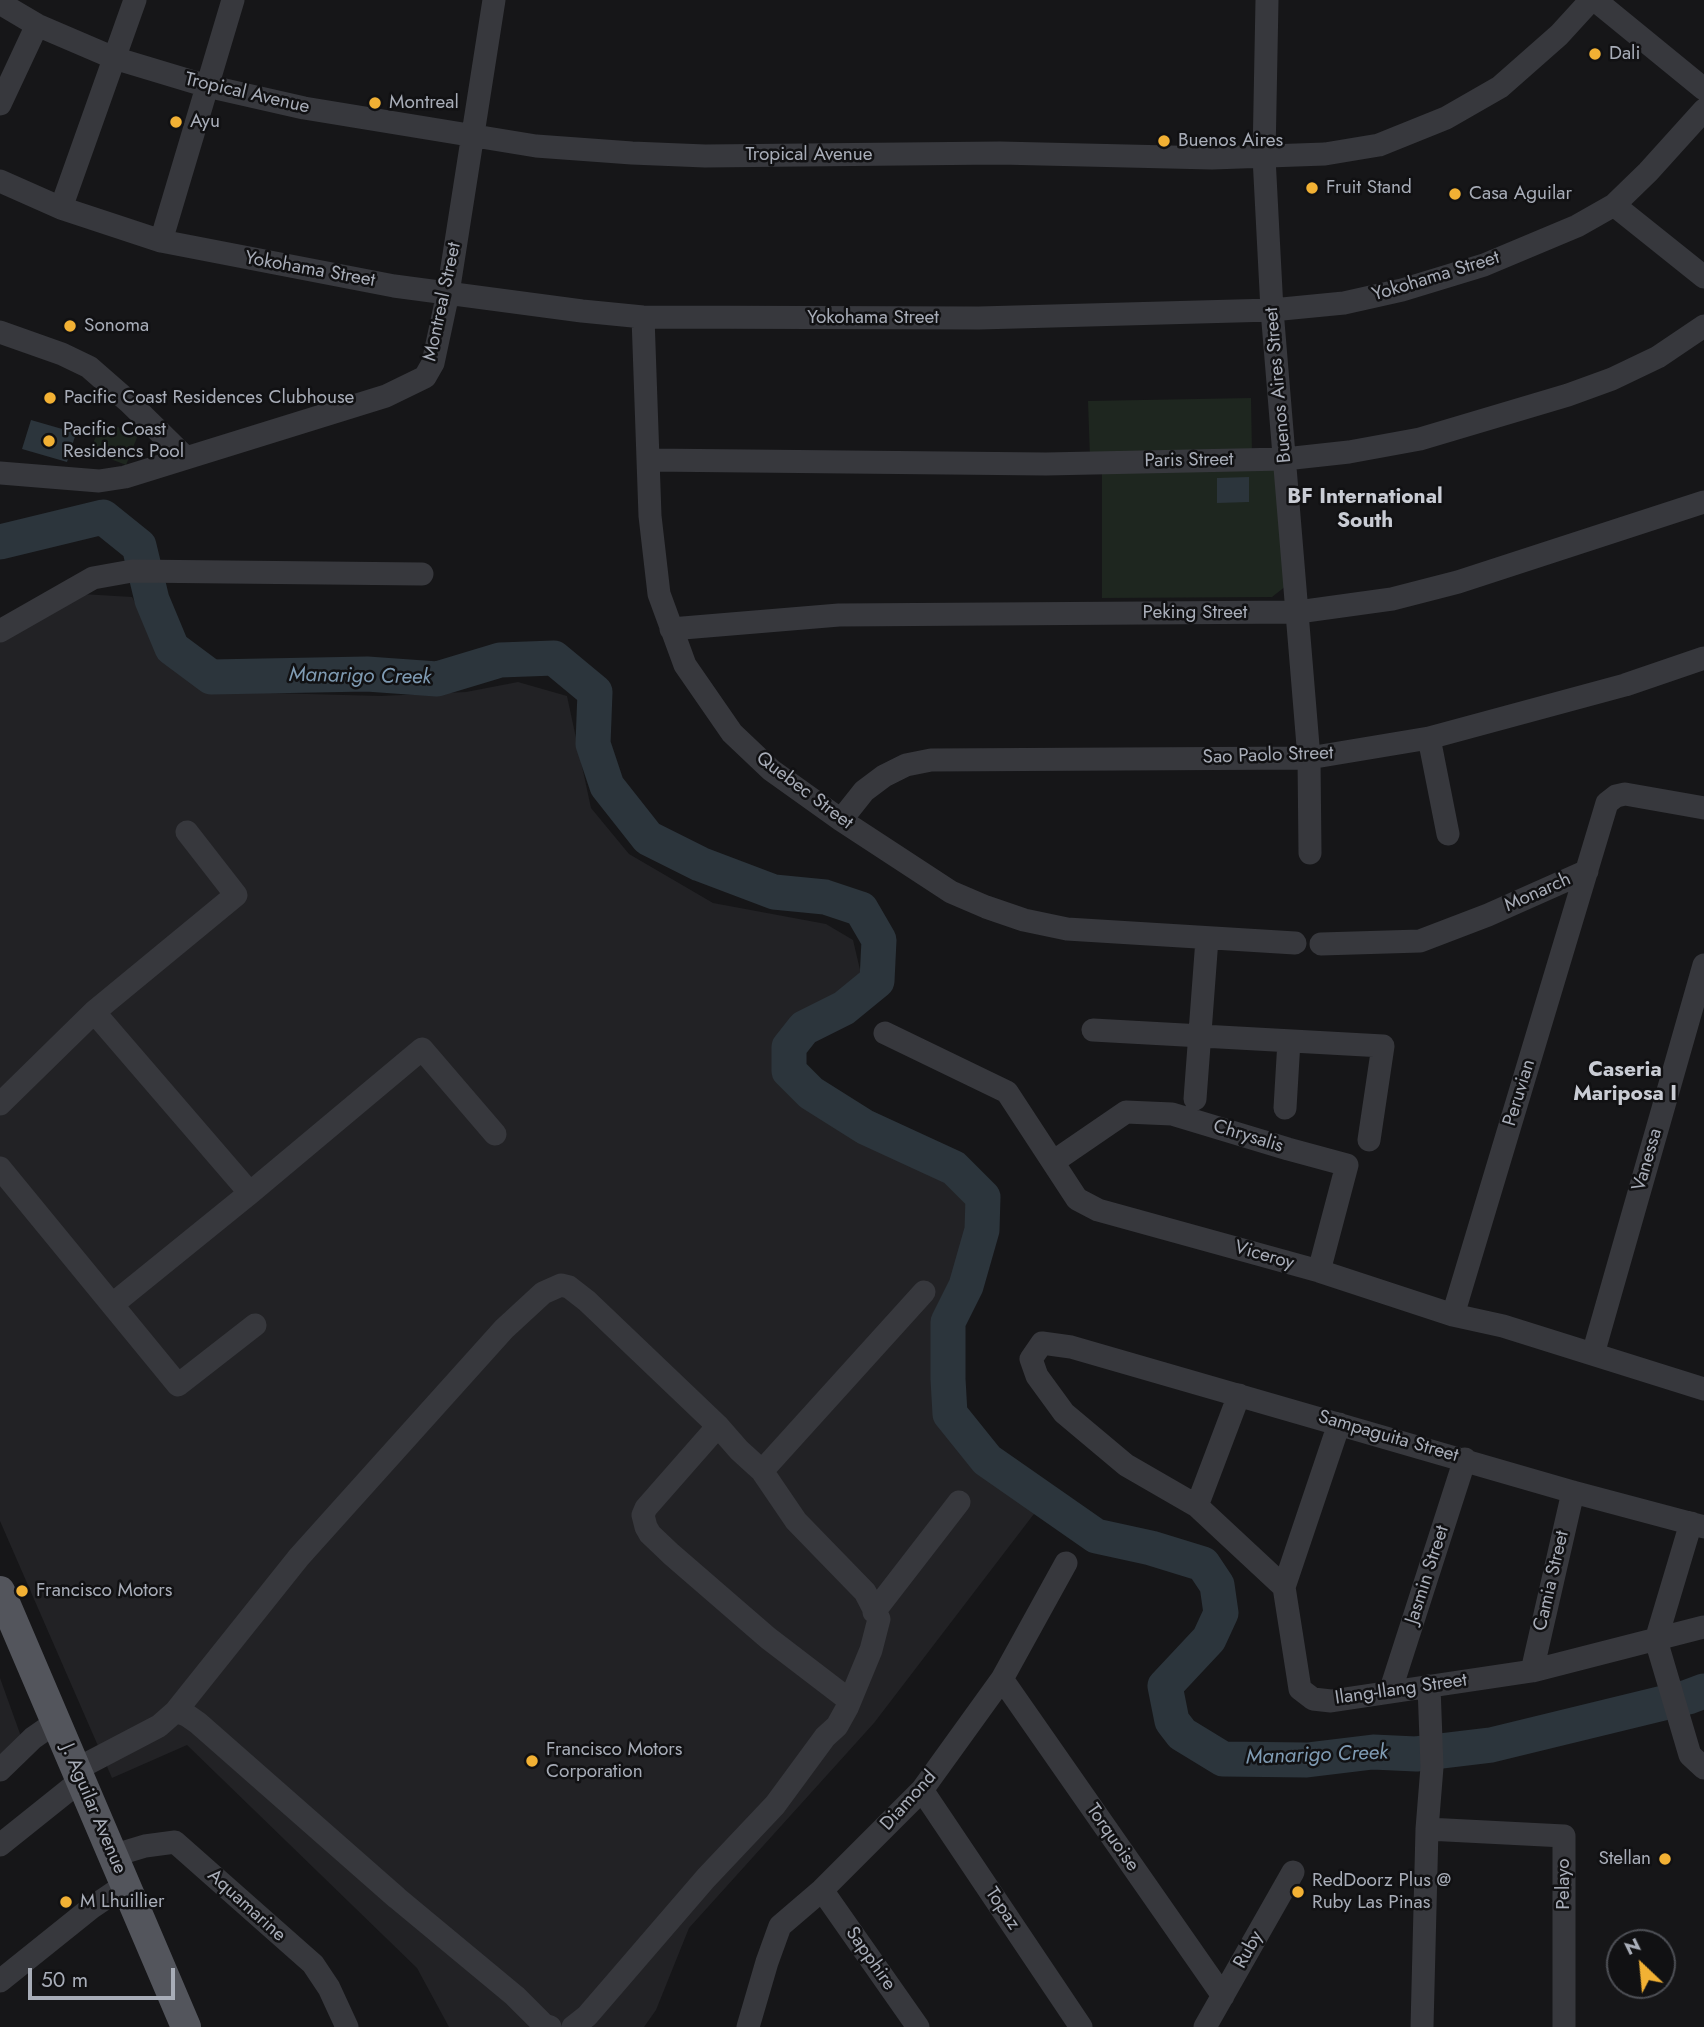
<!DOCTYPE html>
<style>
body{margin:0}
#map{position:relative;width:1704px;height:2027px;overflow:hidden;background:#161618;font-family:Jost,sans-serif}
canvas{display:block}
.north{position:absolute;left:1606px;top:1929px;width:70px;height:70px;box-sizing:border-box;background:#111113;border:2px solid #4d4f55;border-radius:50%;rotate:334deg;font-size:19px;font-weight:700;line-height:28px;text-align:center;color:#a8adb8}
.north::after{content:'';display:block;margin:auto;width:24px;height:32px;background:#f2b134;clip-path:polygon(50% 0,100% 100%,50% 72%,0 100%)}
.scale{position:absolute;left:28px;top:1968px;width:147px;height:32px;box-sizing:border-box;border:4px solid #a8adb8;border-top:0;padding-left:9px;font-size:21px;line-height:24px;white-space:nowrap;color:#a8adb8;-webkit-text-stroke:5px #111113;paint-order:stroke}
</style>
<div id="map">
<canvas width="1704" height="2027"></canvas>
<div class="north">N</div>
<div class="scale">50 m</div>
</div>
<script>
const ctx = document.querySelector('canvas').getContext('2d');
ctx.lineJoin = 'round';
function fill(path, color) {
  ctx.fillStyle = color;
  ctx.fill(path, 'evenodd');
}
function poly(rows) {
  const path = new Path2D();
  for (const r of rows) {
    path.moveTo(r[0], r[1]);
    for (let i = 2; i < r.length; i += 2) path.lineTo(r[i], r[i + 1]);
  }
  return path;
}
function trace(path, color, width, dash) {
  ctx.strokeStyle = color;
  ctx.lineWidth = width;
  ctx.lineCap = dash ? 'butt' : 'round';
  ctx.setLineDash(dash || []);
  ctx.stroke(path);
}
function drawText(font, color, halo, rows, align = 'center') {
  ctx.font = font + ' Jost,sans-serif';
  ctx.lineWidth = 5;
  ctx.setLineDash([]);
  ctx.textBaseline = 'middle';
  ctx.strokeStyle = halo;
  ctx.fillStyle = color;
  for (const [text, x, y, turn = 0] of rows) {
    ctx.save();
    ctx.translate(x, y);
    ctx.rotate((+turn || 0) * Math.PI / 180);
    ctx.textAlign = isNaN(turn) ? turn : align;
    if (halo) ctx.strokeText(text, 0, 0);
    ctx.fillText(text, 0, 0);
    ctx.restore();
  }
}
fill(poly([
 [82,594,132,597,153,634,186,678,234,692,381,696,466,692,518,682,567,696,591,808,629,854,713,903,826,924,853,940,861,974,844,994,804,1028,789,1047,789,1071,811,1093,865,1127,954,1168,983,1197,982,1230,966,1286,948,1322,950,1414,987,1460,1040,1506,874,1723,689,1928,656,2010,644,2027,449,2027,417,1968,187,1745,112,1778,0,1521,0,636],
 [0,1678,23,1742,0,1762]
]), '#222225');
fill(poly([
 [1251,398,1252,455,1090,458,1088,401],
 [102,421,138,435,126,465,90,451],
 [1278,469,1286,586,1272,597,1102,598,1102,471]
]), '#1e261f');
fill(poly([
 [31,420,76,433,67,462,22,449],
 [1249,477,1249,502,1217,503,1217,478]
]), '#2c353c');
trace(poly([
 [0,542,103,517,139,546,152,600,172,648,211,677,367,674,437,679,500,660,554,658,595,692,593,744,607,786,648,838,700,864,774,892,825,897,861,909,879,940,877,981,844,1008,804,1028,789,1047,789,1071,811,1093,865,1127,954,1168,983,1197,982,1230,966,1286,948,1322,948,1379,950,1414,987,1460,1096,1536,1151,1548,1203,1564,1217,1585,1221,1613,1209,1639,1165,1686,1172,1721,1182,1734,1223,1759,1307,1760,1373,1752,1416,1754,1491,1745,1688,1697,1704,1691]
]), '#2c353c', 35);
trace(poly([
 [1267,0,1264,157,1272,310,1309,758,1310,853],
 [1595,0,1704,89],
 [0,3,37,25,114,58,207,86,304,108,536,146,632,153,705,156,1000,153,1212,158,1325,154,1379,145,1446,118,1500,87,1559,35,1591,0],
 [0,104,37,25],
 [0,181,61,208,161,241,394,286,582,311,643,317,979,318,1272,310,1344,303,1402,290,1484,265,1577,226,1614,205,1648,172,1704,110],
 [1614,205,1704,277],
 [61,208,135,0],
 [161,241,233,0],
 [643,317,650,516,659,594,685,665,732,733,771,770,841,820,951,892,986,907,1024,920,1067,929,1295,943],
 [0,332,62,354,89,367,129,402,185,457],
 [649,460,1046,464,1285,459,1349,452,1420,439,1568,395,1612,379,1658,357,1704,326],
 [0,473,99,481,125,477,386,396,425,377,433,363,448,293,494,0],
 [671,629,839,615,1298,612,1392,599,1458,582,1704,502],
 [0,631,93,578,132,571,422,574],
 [1429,738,1448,834],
 [841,820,864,791,884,776,906,765,931,760,1309,758,1429,738,1625,685,1704,658],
 [1321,944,1420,941,1488,915,1587,871],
 [94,1012,250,1193],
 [1093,1030,1383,1046,1369,1140],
 [885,1033,1007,1092,1077,1199,1098,1210,1319,1271,1453,1315,1503,1326,1704,1389],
 [1195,1099,1207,939],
 [0,1104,94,1012,236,895,187,832],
 [1285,1108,1289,1041],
 [1053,1162,1126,1112,1172,1114,1288,1149,1347,1165,1319,1271],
 [0,1168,178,1385,255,1325],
 [113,1304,250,1193,422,1049,495,1134],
 [1453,1315,1607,803,1616,796,1625,794,1704,808],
 [1593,1354,1704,965],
 [718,1426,646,1508,643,1515,646,1527,650,1534,671,1554,768,1638,849,1700],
 [762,1471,924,1292],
 [1197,1506,1239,1395],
 [1691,1523,1656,1640,1690,1755,1704,1768],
 [1704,1527,1573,1492,1071,1347,1042,1343,1031,1359,1037,1376,1064,1413,1126,1465,1197,1506,1284,1587,1300,1689,1313,1699,1331,1701,1532,1671,1704,1627],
 [1284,1587,1339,1424],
 [874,1612,959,1502],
 [1532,1671,1573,1492],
 [1002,1679,1223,1996],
 [1390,1692,1465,1459],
 [176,1711,188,1716,198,1723,397,1898,515,1996,544,2025,550,2027],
 [0,1770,33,1738,56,1722],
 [75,1770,159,1726,176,1711,299,1557,504,1329,543,1293,561,1285,569,1287,587,1301,718,1426,739,1450,762,1471,796,1521,865,1592,879,1619,871,1650,847,1708,837,1726,825,1737,775,1805,706,1878,587,2016,573,2027],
 [922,1790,1081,2027],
 [1427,1829,1564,1836,1564,2027],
 [0,1845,80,1781],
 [112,1856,145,1846,175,1842,313,1964,329,1988,347,2027],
 [822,1890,918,2027],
 [0,1981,91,1908,125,1885],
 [748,2027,767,1962,780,1926,822,1890,922,1790,1002,1679,1066,1563],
 [1205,2027,1293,1872],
 [1422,2027,1427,1829,1432,1767,1429,1686]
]), '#37383d', 23);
trace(poly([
 [0,1591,186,2027]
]), '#53555c', 30);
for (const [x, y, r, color] of [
 [1595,54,7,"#f2b134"],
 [375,103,7,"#f2b134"],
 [176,122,7,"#f2b134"],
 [1164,141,7,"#f2b134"],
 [1312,188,7,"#f2b134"],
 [1455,194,7,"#f2b134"],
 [70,326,7,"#f2b134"],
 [50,398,7,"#f2b134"],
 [49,441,7,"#f2b134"],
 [22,1591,7,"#f2b134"],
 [532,1761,7,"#f2b134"],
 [1665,1859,7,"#f2b134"],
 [1298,1892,7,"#f2b134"],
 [66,1902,7,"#f2b134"]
]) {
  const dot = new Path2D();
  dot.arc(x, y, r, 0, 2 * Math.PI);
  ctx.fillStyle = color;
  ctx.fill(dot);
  trace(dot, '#111113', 2.5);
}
drawText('19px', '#a8adb8', '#111113', [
 ["Dali",1609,54],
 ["Montreal",389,103],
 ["Ayu",190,122],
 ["Buenos Aires",1178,141],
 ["Fruit Stand",1326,188],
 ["Casa Aguilar",1469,194],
 ["Sonoma",84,326],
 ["Pacific Coast Residences Clubhouse",64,398],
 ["Pacific Coast",63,430],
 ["Residencs Pool",63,452],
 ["Francisco Motors",36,1591],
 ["Francisco Motors",546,1750],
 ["Corporation",546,1772],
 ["Stellan",1651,1859,"right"],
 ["RedDoorz Plus @",1312,1881],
 ["Ruby Las Pinas",1312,1903],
 ["M Lhuillier",80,1902]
], 'left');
drawText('19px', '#a8adb8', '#111113', [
 ["Tropical Avenue",247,94,13],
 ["Tropical Avenue",809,155],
 ["Yokohama Street",310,270,10],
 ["Yokohama Street",1436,277,-17],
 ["Montreal Street",443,302,-78],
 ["Yokohama Street",873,318],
 ["Buenos Aires Street",1279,385,-95],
 ["Paris Street",1189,461,-1],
 ["Peking Street",1195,613],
 ["Sao Paolo Street",1268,756,-2],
 ["Quebec Street",804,791,37],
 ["Monarch",1538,893,-24],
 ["Peruvian",1520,1093,-73],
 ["Chrysalis",1248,1137,17],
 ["Vanessa",1648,1160,-74],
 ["Viceroy",1264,1256,16],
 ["Sampaguita Street",1388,1437,16],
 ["Jasmin Street",1428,1575,-72],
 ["Camia Street",1552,1581,-77],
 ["Ilang-Ilang Street",1401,1690,-8],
 ["Diamond",909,1801,-48],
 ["J. Aguilar Avenue",93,1809,67],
 ["Torquoise",1112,1838,55],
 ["Pelayo",1564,1884,-90],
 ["Aquamarine",246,1906,42],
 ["Topaz",1002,1909,56],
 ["Ruby",1249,1950,-61],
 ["Sapphire",870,1959,55]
]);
drawText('bold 21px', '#c9ccd4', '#111113', [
 ["BF International",1365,498],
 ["South",1365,522],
 ["Caseria",1625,1071],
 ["Mariposa I",1625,1095]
]);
drawText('italic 21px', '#7f9bb3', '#111113', [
 ["Manarigo Creek",360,677,1],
 ["Manarigo Creek",1317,1756,-2]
]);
</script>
